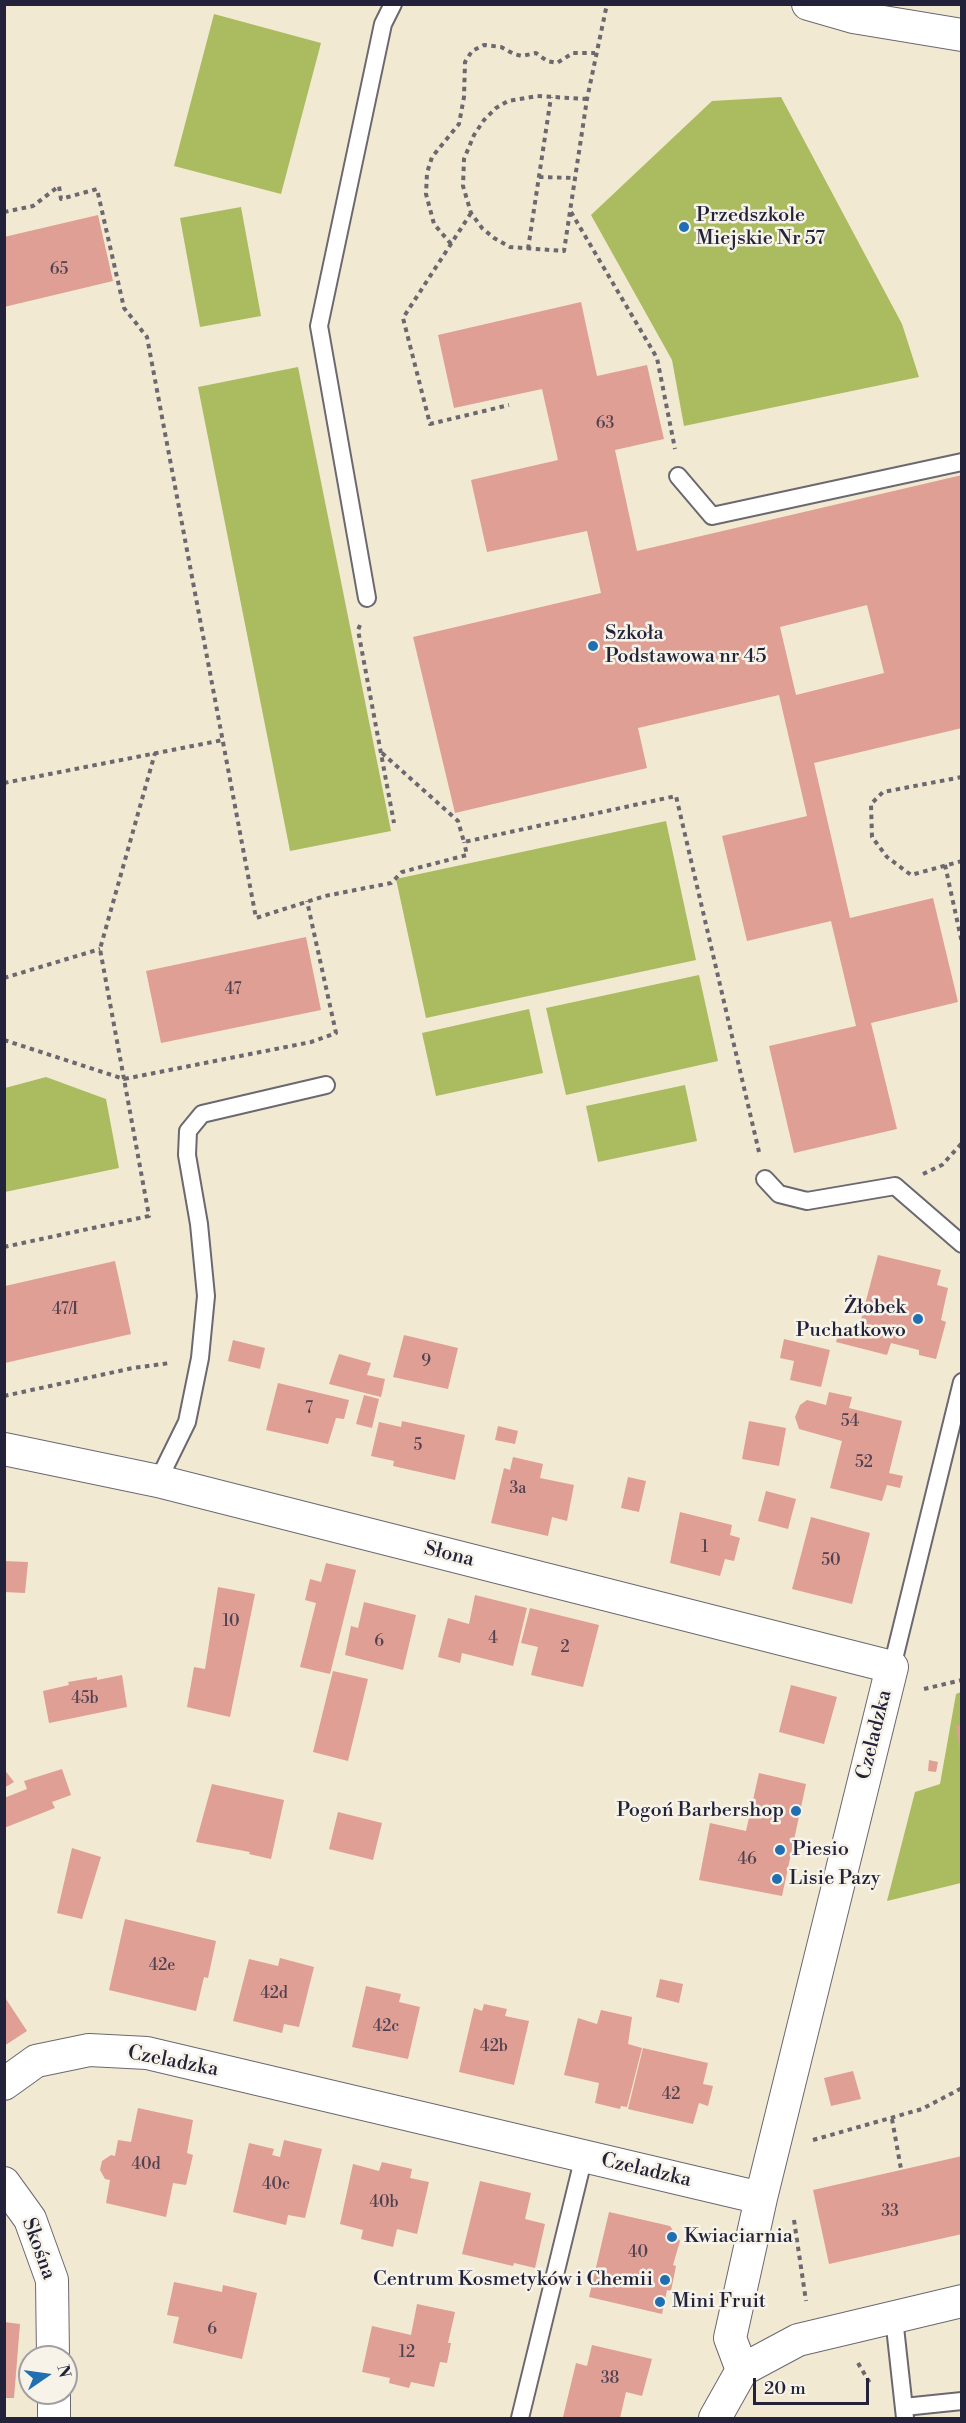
<!DOCTYPE html>
<meta charset="utf-8">
<style>
body{margin:0}
#map{position:relative;width:966px;height:2423px;overflow:hidden;background:#f2e9d3;font-family:"Libre Bodoni",serif}
canvas{display:block}
.frame{position:absolute;inset:0;border:6px solid #22223b;pointer-events:none}
.north{position:absolute;left:18px;top:2345px;width:60px;height:60px;box-sizing:border-box;background:#f7f3e8;border:2px solid #a29fa3;border-radius:50%;rotate:77deg;font-size:16px;font-weight:700;line-height:24px;text-align:center;color:#22223b}
.north::after{content:'';display:block;margin:auto;width:21px;height:27px;background:#1f6fb2;clip-path:polygon(50% 0,100% 100%,50% 72%,0 100%)}
.scale{position:absolute;left:753px;top:2378px;width:116px;height:27px;box-sizing:border-box;border:3px solid #22223b;border-top:0;padding-left:8px;font-size:18px;line-height:21px;white-space:nowrap;color:#22223b;-webkit-text-stroke:4px #f7f3e8;paint-order:stroke}
</style>
<div id="map">
<canvas width="966" height="2423"></canvas>
<div class="frame"></div>
<div class="north">N</div>
<div class="scale">20 m</div>
</div>
<script>
const ctx = document.querySelector('canvas').getContext('2d');
ctx.lineJoin = 'round';
function fill(path, color) {
  ctx.fillStyle = color;
  ctx.fill(path, 'evenodd');
}
function poly(rows) {
  const path = new Path2D();
  for (const r of rows) {
    path.moveTo(r[0], r[1]);
    for (let i = 2; i < r.length; i += 2) path.lineTo(r[i], r[i + 1]);
  }
  return path;
}
function trace(path, color, width, dash) {
  ctx.strokeStyle = color;
  ctx.lineWidth = width;
  ctx.lineCap = dash ? 'butt' : 'round';
  ctx.setLineDash(dash || []);
  ctx.stroke(path);
}
function drawText(font, color, halo, rows, align = 'center') {
  ctx.font = font + ' "Libre Bodoni",serif';
  ctx.lineWidth = 5;
  ctx.setLineDash([]);
  ctx.textBaseline = 'middle';
  ctx.strokeStyle = halo;
  ctx.fillStyle = color;
  for (const [text, x, y, turn = 0] of rows) {
    ctx.save();
    ctx.translate(x, y);
    ctx.rotate((+turn || 0) * Math.PI / 180);
    ctx.textAlign = isNaN(turn) ? turn : align;
    if (halo) ctx.strokeText(text, 0, 0);
    ctx.fillText(text, 0, 0);
    ctx.restore();
  }
}
fill(poly([
 [214,14,321,43,281,194,174,166],
 [781,97,902,324,919,377,684,426,672,360,591,215,712,101],
 [241,207,261,316,200,327,180,218],
 [298,367,391,831,290,851,198,387],
 [666,821,696,960,426,1018,396,879],
 [699,975,718,1061,566,1095,546,1008],
 [529,1009,543,1073,436,1096,422,1033],
 [46,1077,106,1099,119,1168,5,1192,5,1088],
 [685,1085,697,1141,598,1162,586,1106],
 [961,1692,961,1883,887,1901,915,1792,940,1784,956,1694]
]), '#aabc5f');
fill(poly([
 [98,215,113,281,4,307,4,237],
 [581,302,597,376,647,365,664,439,615,450,637,551,962,475,962,728,814,763,850,918,933,898,958,1002,871,1023,897,1129,794,1153,769,1046,856,1026,831,921,747,941,722,836,807,816,779,695,638,728,647,768,455,813,413,637,601,593,587,531,487,552,471,480,558,460,542,389,454,408,438,335],
 [867,605,884,673,796,695,780,627],
 [306,937,321,1010,161,1043,146,971],
 [878,1255,941,1270,937,1285,948,1288,941,1320,946,1322,936,1359,919,1355,919,1350,891,1343,887,1355,836,1342,840,1327,858,1331],
 [115,1261,131,1334,5,1363,5,1286],
 [404,1335,458,1348,448,1389,393,1377],
 [784,1339,830,1350,821,1387,790,1380,794,1361,780,1358],
 [233,1340,265,1348,260,1369,228,1361],
 [339,1354,371,1363,367,1375,385,1379,381,1397,329,1384],
 [278,1383,349,1400,344,1419,336,1418,328,1444,266,1430],
 [829,1392,852,1397,849,1408,902,1421,889,1473,903,1476,900,1488,887,1485,882,1501,830,1488,842,1441,799,1429,795,1417,800,1405,807,1400,826,1405],
 [364,1395,379,1399,372,1428,356,1424],
 [402,1421,465,1435,455,1480,393,1466,394,1461,371,1456,379,1422,401,1427],
 [749,1421,786,1428,779,1466,742,1459],
 [498,1426,518,1431,515,1444,495,1440],
 [513,1457,543,1464,540,1478,574,1485,567,1521,552,1517,548,1536,491,1523,504,1468,510,1470],
 [628,1477,646,1481,639,1512,621,1508],
 [766,1491,796,1499,788,1529,758,1521],
 [680,1512,732,1525,730,1535,740,1538,734,1561,725,1559,720,1576,670,1563],
 [811,1517,870,1533,852,1604,792,1589],
 [4,1561,28,1562,25,1593,4,1592],
 [326,1563,356,1570,330,1674,300,1667,316,1603,305,1600,310,1579,321,1582],
 [218,1587,255,1594,230,1717,187,1707,194,1667,205,1669],
 [475,1595,527,1608,513,1666,462,1653,460,1663,438,1657,448,1618,469,1624],
 [364,1602,416,1615,403,1670,345,1655,351,1626,358,1628],
 [530,1608,599,1625,583,1687,531,1675,538,1647,521,1643],
 [333,1671,368,1679,348,1761,313,1752],
 [122,1675,127,1707,49,1723,43,1691,69,1685,68,1682,97,1677,97,1680],
 [791,1685,837,1697,824,1744,779,1732],
 [962,1725,962,1750,960,1750,956,1726],
 [929,1760,938,1762,936,1772,928,1771],
 [4,1769,14,1782,4,1788],
 [62,1769,71,1795,52,1802,55,1808,4,1828,4,1798,27,1789,24,1781],
 [759,1773,806,1784,782,1896,699,1880,710,1823,746,1831],
 [212,1784,284,1800,271,1859,249,1854,250,1852,196,1842],
 [338,1812,382,1823,373,1860,329,1849],
 [72,1848,101,1857,82,1919,57,1913],
 [125,1919,216,1941,208,1978,204,1977,196,2011,109,1990],
 [280,1958,314,1967,299,2027,284,2024,282,2033,233,2021,249,1959,278,1966],
 [660,1979,683,1984,679,2003,656,1997],
 [366,1986,401,1994,399,2002,420,2007,408,2059,352,2047],
 [4,1996,27,2031,4,2046],
 [484,2004,507,2009,505,2016,529,2021,514,2085,459,2072,474,2008,482,2011],
 [601,2010,632,2017,628,2044,642,2048,627,2107,621,2106,620,2109,595,2103,599,2083,564,2075,578,2018,597,2024],
 [643,2048,708,2063,703,2084,713,2086,708,2106,699,2103,693,2124,628,2109],
 [853,2071,861,2099,831,2106,824,2078],
 [138,2108,193,2120,187,2153,193,2155,186,2185,173,2183,166,2217,106,2203,110,2180,105,2179,100,2170,102,2161,111,2155,115,2156,118,2140,131,2142],
 [284,2140,322,2149,305,2218,288,2215,286,2225,233,2212,249,2143,274,2149,272,2155,280,2157],
 [962,2156,962,2234,829,2264,813,2190],
 [382,2162,412,2169,410,2178,429,2182,417,2234,397,2229,393,2247,361,2239,363,2230,340,2224,353,2164,379,2171],
 [480,2181,531,2193,525,2219,545,2224,535,2268,514,2263,513,2266,462,2254],
 [609,2212,670,2226,680,2241,673,2265,676,2266,671,2291,667,2290,662,2314,589,2297],
 [174,2282,222,2292,223,2285,257,2293,242,2359,173,2343,179,2317,167,2315],
 [417,2304,455,2312,448,2343,451,2343,447,2363,440,2362,434,2387,411,2382,409,2388,389,2383,390,2378,362,2372,372,2326,411,2335],
 [4,2322,20,2324,14,2398,4,2398],
 [592,2345,652,2359,642,2396,626,2392,620,2418,563,2417,576,2363,587,2366]
]), '#df9f94');
const service = poly([
 [678,476,712,516,962,462],
 [367,598,319,326,383,24,393,4],
 [765,1179,779,1194,807,1201,895,1186,962,1244],
 [158,1481,187,1422,200,1358,206,1296,199,1224,187,1155,188,1131,202,1114,326,1085],
 [892,1667,962,1382],
 [894,2318,905,2418],
 [904,2407,962,2401],
 [520,2418,584,2156]
]);
const minor = poly([
 [808,4,853,17,962,35],
 [4,1449,158,1481,892,1667,761,2198,730,2338,742,2370],
 [4,2084,36,2061,89,2050,147,2053,761,2198],
 [4,2183,30,2219,52,2280,53,2357],
 [54,2393,54,2418],
 [715,2418,742,2370,798,2340,962,2301]
]);
trace(service, '#6b6870', 20);
trace(minor, '#6b6870', 34);
trace(poly([
 [587,99,537,96,508,101,496,108,484,120,474,135,464,159,463,186,471,213,482,228,494,238,510,247,564,251,587,99,607,4],
 [539,177,575,178],
 [4,212,33,206,59,186,61,199,97,189,124,308,147,337,256,918,325,896,391,883,402,872,467,855,464,842],
 [571,212,657,358,675,449],
 [471,213,403,318,430,424,509,405],
 [451,244,434,224,426,194,427,173,432,157,459,124,464,97,465,62,472,51,484,45,501,47,514,54,522,56,536,53,547,61,557,63,573,53,595,53],
 [528,249,551,97],
 [360,625,358,630,394,823],
 [382,753,458,821,464,842,676,796,759,1152],
 [962,777,883,792,871,804,872,837,887,857,911,875,962,861],
 [4,783,223,740],
 [945,865,962,943],
 [4,978,100,949],
 [4,1040,124,1079,100,949,155,753],
 [923,1174,942,1165,962,1143],
 [4,1247,149,1216,124,1079,311,1042,336,1033,307,901],
 [4,1396,133,1368,170,1363],
 [924,1689,962,1680],
 [892,2119,901,2169],
 [813,2140,922,2109,962,2088],
 [794,2220,806,2301],
 [858,2363,871,2385]
]), '#6b6870', 4, [4.5, 4.5]);
trace(service, '#fff', 16);
trace(minor, '#fff', 32);
for (const [x, y, r, color] of [
 [684,227,6,"#1f6fb2"],
 [593,646,6,"#1f6fb2"],
 [918,1319,6,"#1f6fb2"],
 [796,1811,6,"#1f6fb2"],
 [780,1850,6,"#1f6fb2"],
 [777,1879,6,"#1f6fb2"],
 [672,2237,6,"#1f6fb2"],
 [665,2280,6,"#1f6fb2"],
 [660,2302,6,"#1f6fb2"]
]) {
  const dot = new Path2D();
  dot.arc(x, y, r, 0, 2 * Math.PI);
  ctx.fillStyle = color;
  ctx.fill(dot);
  trace(dot, '#f7f3e8', 2);
}
drawText('16px', '#514151', null, [
 ["65",59,270],
 ["63",605,424],
 ["47",233,990],
 ["47/I",65,1310],
 ["9",426,1362],
 ["7",309,1409],
 ["54",850,1422],
 ["5",418,1446],
 ["52",864,1463],
 ["3a",518,1489],
 ["1",705,1548],
 ["50",831,1561],
 ["10",231,1622],
 ["4",493,1639],
 ["6",379,1642],
 ["2",565,1648],
 ["45b",85,1699],
 ["46",747,1860],
 ["42e",162,1966],
 ["42d",274,1994],
 ["42c",386,2027],
 ["42b",494,2047],
 ["42",671,2095],
 ["40d",146,2165],
 ["40c",276,2185],
 ["40b",384,2203],
 ["33",890,2212],
 ["40",638,2253],
 ["6",212,2330],
 ["12",407,2353],
 ["38",610,2379]
]);
drawText('20px', '#22223b', '#f7f3e8', [
 ["Przedszkole",696,216],
 ["Miejskie Nr 57",696,239],
 ["Szkoła",605,634],
 ["Podstawowa nr 45",605,657],
 ["Żłobek",906,1308,"right"],
 ["Puchatkowo",906,1331,"right"],
 ["Pogoń Barbershop",784,1811,"right"],
 ["Piesio",792,1850],
 ["Lisie Pazy",789,1879],
 ["Kwiaciarnia",684,2237],
 ["Centrum Kosmetyków i Chemii",653,2280,"right"],
 ["Mini Fruit",672,2302]
], 'left');
drawText('20px', '#22223b', '#f7f3e8', [
 ["Słona",449,1555,14],
 ["Czeladzka",875,1735,-76],
 ["Czeladzka",173,2062,11],
 ["Czeladzka",646,2171,13],
 ["Skośna",38,2249,70]
]);
</script>
